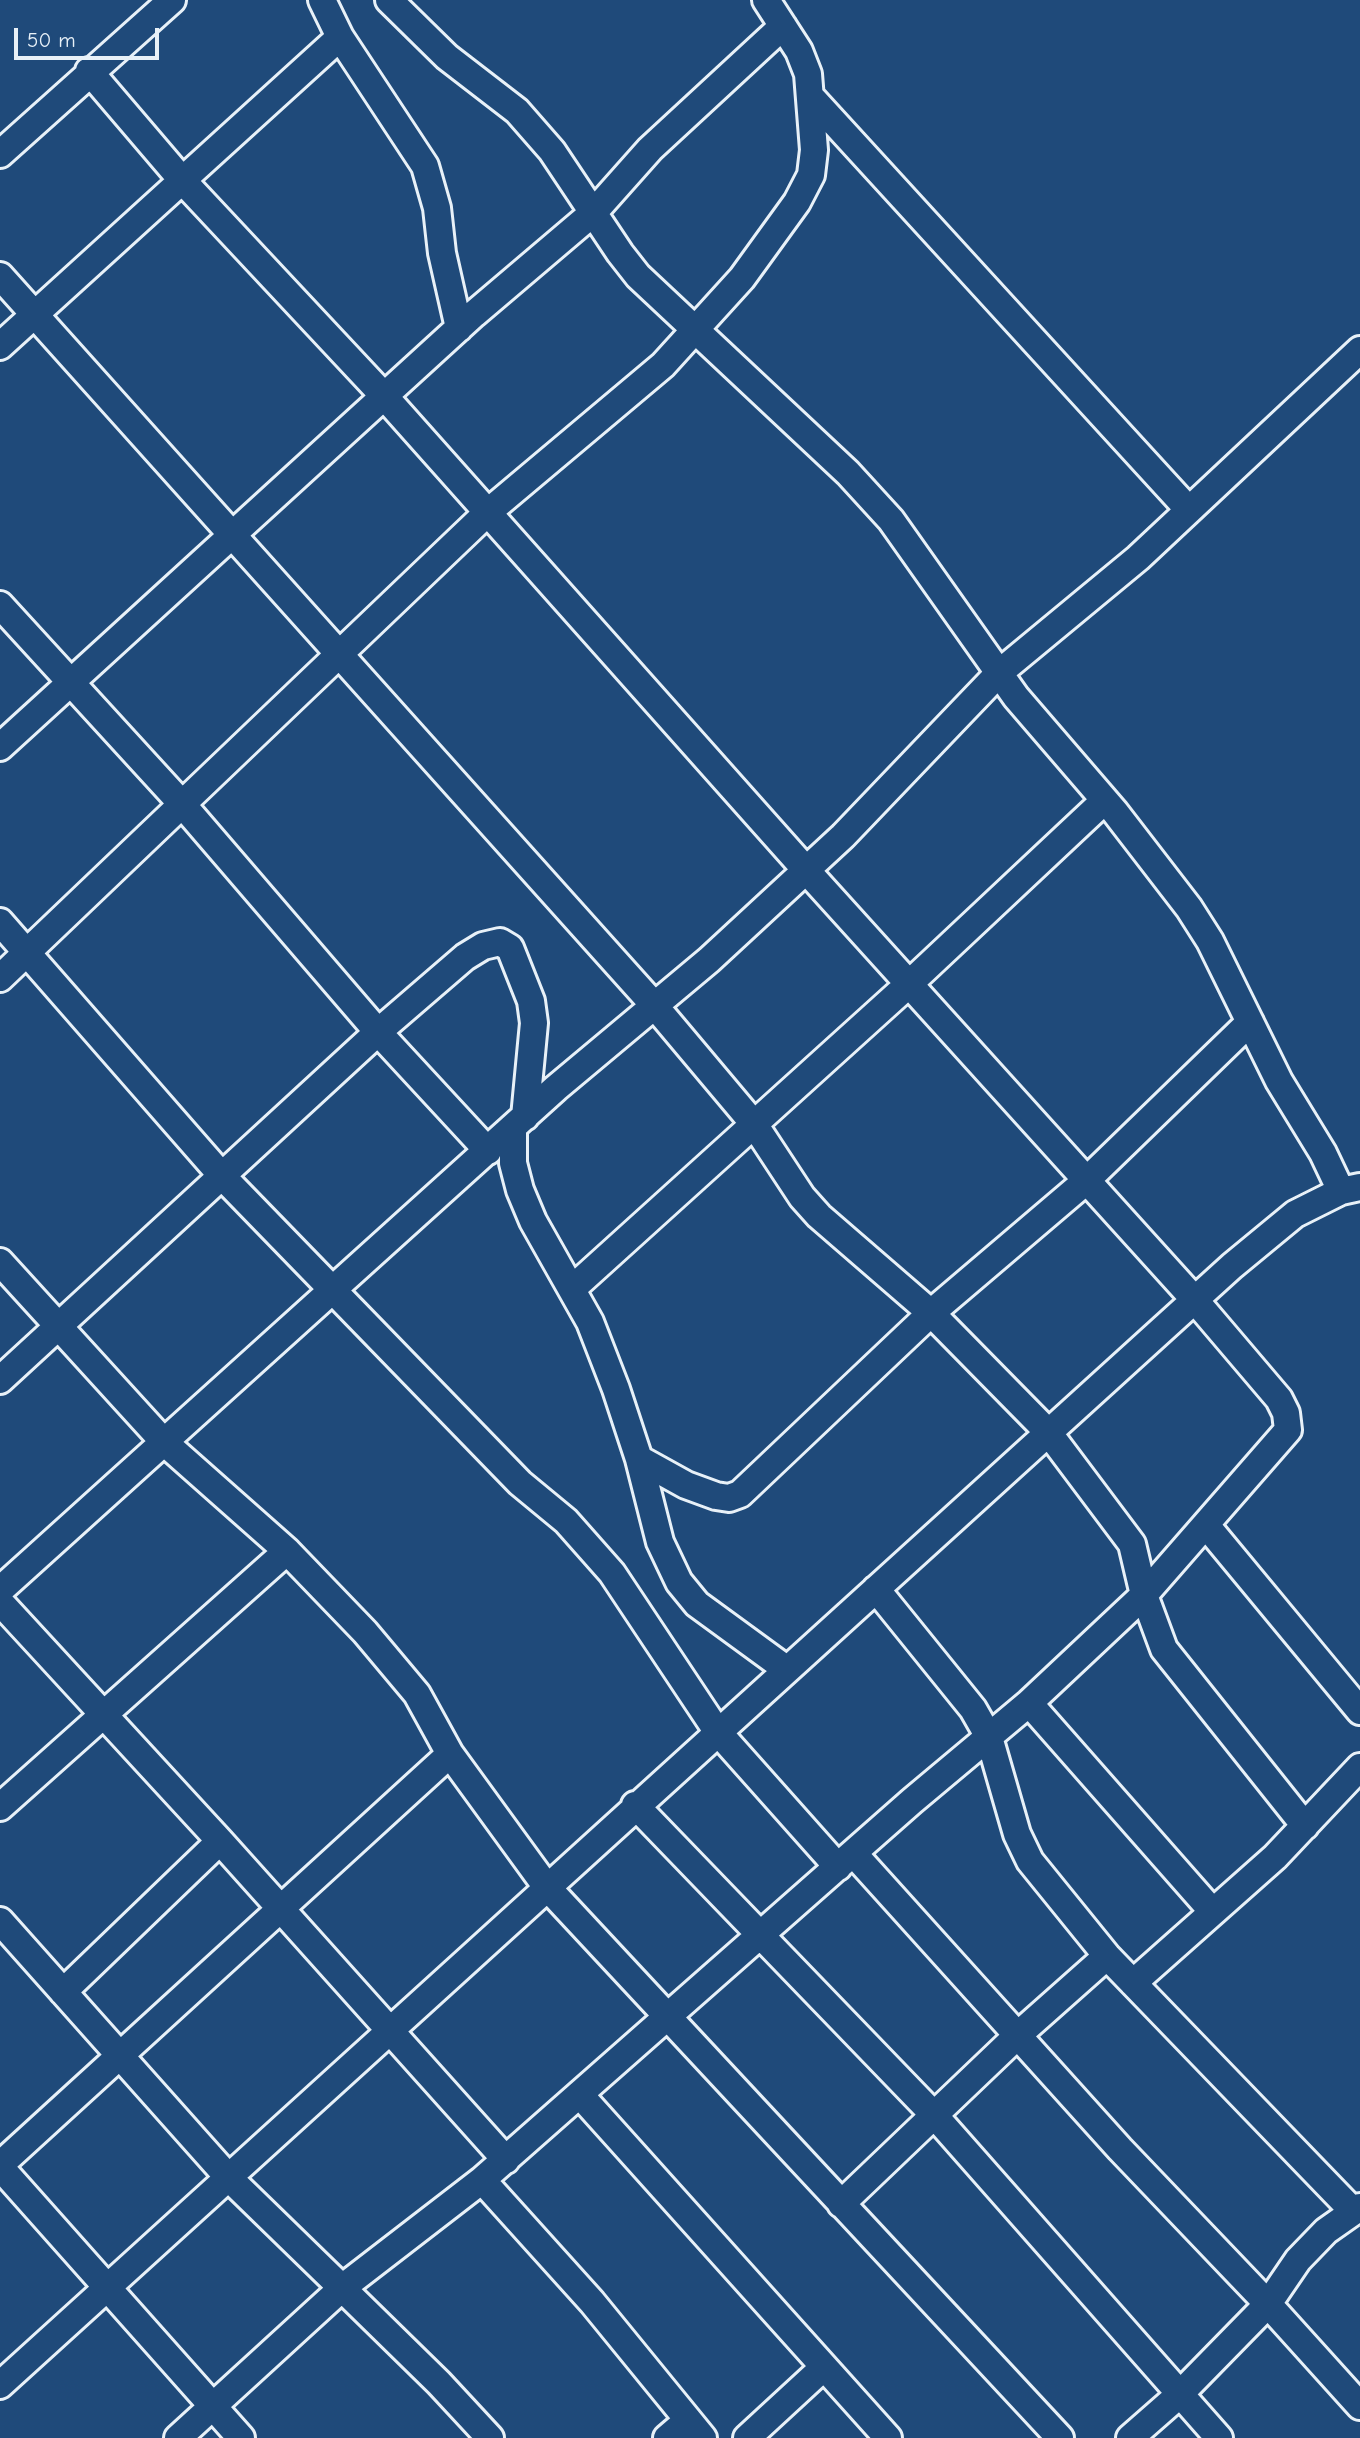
<!DOCTYPE html>
<style>
body{margin:0}
#map{position:relative;width:1360px;height:2438px;overflow:hidden;background:#1f4a7a;font-family:"Comic Neue",sans-serif}
canvas{display:block}
.scale{position:absolute;left:14px;top:28px;width:145px;height:32px;box-sizing:border-box;border:4px solid #e8f1f8;border-top:0;padding-left:9px;font-size:21px;line-height:24px;white-space:nowrap;color:#e8f1f8;-webkit-text-stroke:5px #1f4a7a;paint-order:stroke}
</style>
<div id="map">
<canvas width="1360" height="2438"></canvas>
<div class="scale">50 m</div>
</div>
<script>
const ctx = document.querySelector('canvas').getContext('2d');
ctx.lineJoin = 'round';
function poly(rows) {
  const path = new Path2D();
  for (const r of rows) {
    path.moveTo(r[0], r[1]);
    for (let i = 2; i < r.length; i += 2) path.lineTo(r[i], r[i + 1]);
  }
  return path;
}
function trace(path, color, width, dash) {
  ctx.strokeStyle = color;
  ctx.lineWidth = width;
  ctx.lineCap = dash ? 'butt' : 'round';
  ctx.setLineDash(dash || []);
  ctx.stroke(path);
}
const minor = poly([
 [322,0,340,37,425,166,437,208,442,253,459,328],
 [389,0,447,57,517,111,552,151,620,253,638,276,848,473,891,520,1016,697,1115,812,1189,908,1210,941,1279,1081,1323,1153,1341,1191],
 [89,71,182,180,385,397,806,870,1194,1299,1279,1399,1286,1413,1288,1430,1144,1595,1029,1703,912,1801,482,2180],
 [812,98,1189,510],
 [0,154,172,0],
 [0,276,654,1005,754,1124,802,1197,819,1216,931,1313,1048,1432,1132,1544,1144,1595,1164,1649,1305,1826],
 [0,346,340,37],
 [0,605,182,804,378,1032,488,1151],
 [0,747,474,314,594,212,650,149,783,26],
 [0,922,223,1177,520,1483,566,1521,612,1573,717,1731,838,1867],
 [0,978,487,513,663,365,742,278,797,202,811,175,814,150,808,74,799,51,766,0],
 [513,1129,513,1163,520,1190,533,1221,590,1322,616,1389,639,1459,660,1542,679,1582,697,1604,786,1669],
 [0,1262,164,1442,287,1551,365,1632,417,1694,450,1754,546,1886,1060,2438],
 [573,1288,909,984,1104,801],
 [0,1380,378,1032,465,957,483,946,500,942,510,948,531,1001,534,1023,525,1117],
 [639,1459,686,1485,716,1496,729,1498,740,1494,931,1313,1086,1181,1250,1022],
 [1206,1525,1360,1711],
 [876,1589,973,1709,989,1737,1017,1834,1030,1861,1107,1956,1353,2211],
 [0,1590,556,1088,709,960,843,836,999,673,1138,558,1360,350],
 [0,1602,220,1841,506,2160],
 [1029,1703,1213,1912],
 [635,1805,935,2116,1219,2438],
 [0,1807,287,1551],
 [854,1854,1120,2149,1268,2304,1360,2406],
 [0,1921,229,2178,342,2288,178,2438],
 [1133,1983,1275,1857,1360,1767],
 [63,1992,220,1841],
 [581,2096,888,2438],
 [0,2165,450,1754],
 [0,2167,241,2438],
 [841,2204,1018,2035,1107,1956],
 [0,2385,1232,1266,1295,1214,1341,1191,1360,1187],
 [490,2438,439,2383,342,2288,482,2180,592,2302,703,2438],
 [667,2438,688,2420],
 [747,2438,824,2367],
 [1130,2438,1179,2395,1268,2304,1298,2260,1326,2231,1360,2207]
]);
trace(minor, '#e8f1f8', 32);
trace(minor, '#1f4a7a', 26);
</script>
